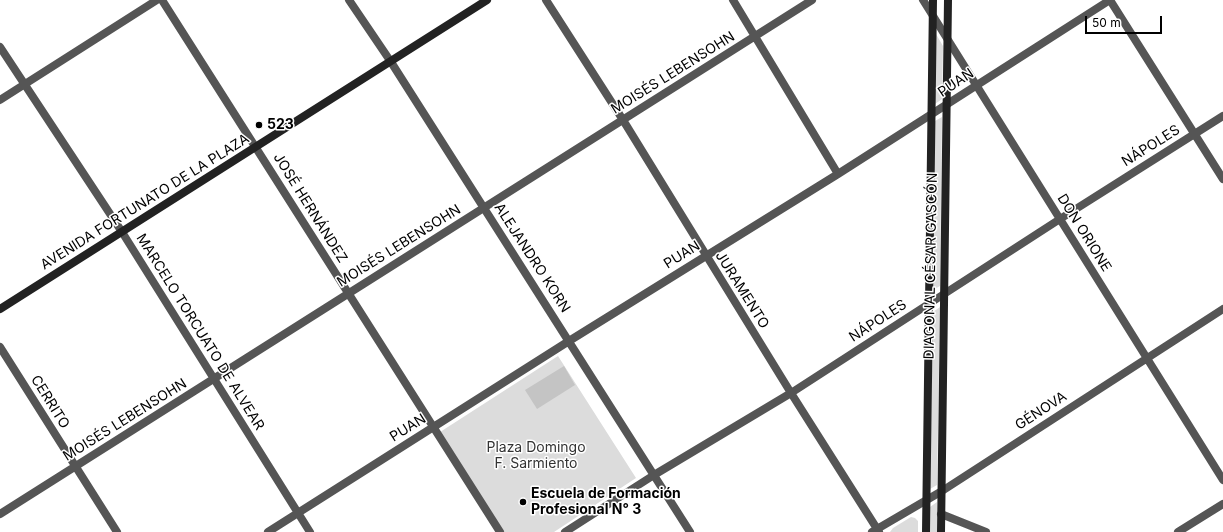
<!DOCTYPE html>
<meta charset="utf-8">
<style>
body{margin:0}
#map{position:relative;width:1223px;height:532px;overflow:hidden;background:#fff;font-family:Inter,sans-serif}
canvas{display:block}
.scale{position:absolute;left:1085px;top:16px;width:77px;height:18px;box-sizing:border-box;border:2px solid #000;border-top:0;padding-left:5px;font-size:12px;line-height:14px;white-space:nowrap;color:#000;-webkit-text-stroke:3px #fff;paint-order:stroke}
</style>
<div id="map">
<canvas width="1223" height="532"></canvas>
<div class="scale">50 m</div>
</div>
<script>
const ctx = document.querySelector('canvas').getContext('2d');
ctx.lineJoin = 'round';
function fill(path, color) {
  ctx.fillStyle = color;
  ctx.fill(path, 'evenodd');
}
function poly(rows) {
  const path = new Path2D();
  for (const r of rows) {
    path.moveTo(r[0], r[1]);
    for (let i = 2; i < r.length; i += 2) path.lineTo(r[i], r[i + 1]);
  }
  return path;
}
function trace(path, color, width, dash) {
  ctx.strokeStyle = color;
  ctx.lineWidth = width;
  ctx.lineCap = dash ? 'butt' : 'round';
  ctx.setLineDash(dash || []);
  ctx.stroke(path);
}
function drawText(font, color, halo, rows, align = 'center') {
  ctx.font = font + ' Inter,sans-serif';
  ctx.lineWidth = 3;
  ctx.setLineDash([]);
  ctx.textBaseline = 'middle';
  ctx.strokeStyle = halo;
  ctx.fillStyle = color;
  for (const [text, x, y, turn = 0] of rows) {
    ctx.save();
    ctx.translate(x, y);
    ctx.rotate((+turn || 0) * Math.PI / 180);
    ctx.textAlign = isNaN(turn) ? turn : align;
    if (halo) ctx.strokeText(text, 0, 0);
    ctx.fillText(text, 0, 0);
    ctx.restore();
  }
}
fill(poly([
 [936,34,943,46,942,99,935,104],
 [942,117,940,286,933,290,935,121],
 [940,307,937,485,930,489,933,312],
 [558,356,636,478,554,532,500,532,437,434],
 [937,502,937,532,930,532,930,507],
 [911,517,915,518,918,521,918,532,890,532,893,528]
]), '#dcdcdc');
fill(poly([
 [564,366,575,385,537,409,525,390]
]), '#c4c4c4');
trace(poly([
 [162,0,500,532],
 [349,0,391,62,690,532],
 [546,0,623,120,791,393,879,532],
 [733,0,838,174],
 [923,0,1223,480],
 [1110,0,1223,179],
 [0,47,122,232,310,532],
 [0,100,157,0],
 [0,347,117,532],
 [0,514,812,0],
 [941,514,986,532],
 [268,532,569,341,838,174,1110,0],
 [565,532,654,475,791,393,1060,219,1223,116],
 [872,532,942,491,1223,309],
 [1178,532,1223,504]
]), '#555', 8);
trace(poly([
 [0,309,487,0],
 [926,532,933,0],
 [941,532,948,0]
]), '#222', 8);
for (const [x, y, r, color] of [
 [259,125,4,"#000"],
 [523,502,4,"#000"]
]) {
  const dot = new Path2D();
  dot.arc(x, y, r, 0, 2 * Math.PI);
  ctx.fillStyle = color;
  ctx.fill(dot);
  trace(dot, '#fff', 1.5);
}
drawText('14px', '#000', '#fff', [
 ["MOISÉS LEBENSOHN",673,73,-32],
 ["PUAN",956,83,-34],
 ["NÁPOLES",1151,146,-32],
 ["AVENIDA FORTUNATO DE LA PLAZA",145,202,-32],
 ["JOSÉ HERNÁNDEZ",310,208,58],
 ["DON ORIONE",1084,233,58],
 ["MOISÉS LEBENSOHN",399,246,-32],
 ["PUAN",682,255,-32],
 ["ALEJANDRO KORN",532,258,57],
 ["DIAGONAL CÉSAR GASCÓN",931,266,-89],
 ["JURAMENTO",742,290,58],
 ["NÁPOLES",878,321,-33],
 ["MARCELO TORCUATO DE ALVEAR",200,332,58],
 ["CERRITO",50,402,58],
 ["GÉNOVA",1041,411,-33],
 ["MOISÉS LEBENSOHN",125,420,-32],
 ["PUAN",408,428,-32]
]);
drawText('bold 14px', '#000', '#fff', [
 ["523",267,125],
 ["Escuela de Formación",531,494],
 ["Profesional N° 3",531,510]
], 'left');
drawText('14px', '#333', '#fff', [
 ["Plaza Domingo",536,448],
 ["F. Sarmiento",536,464]
]);
</script>
